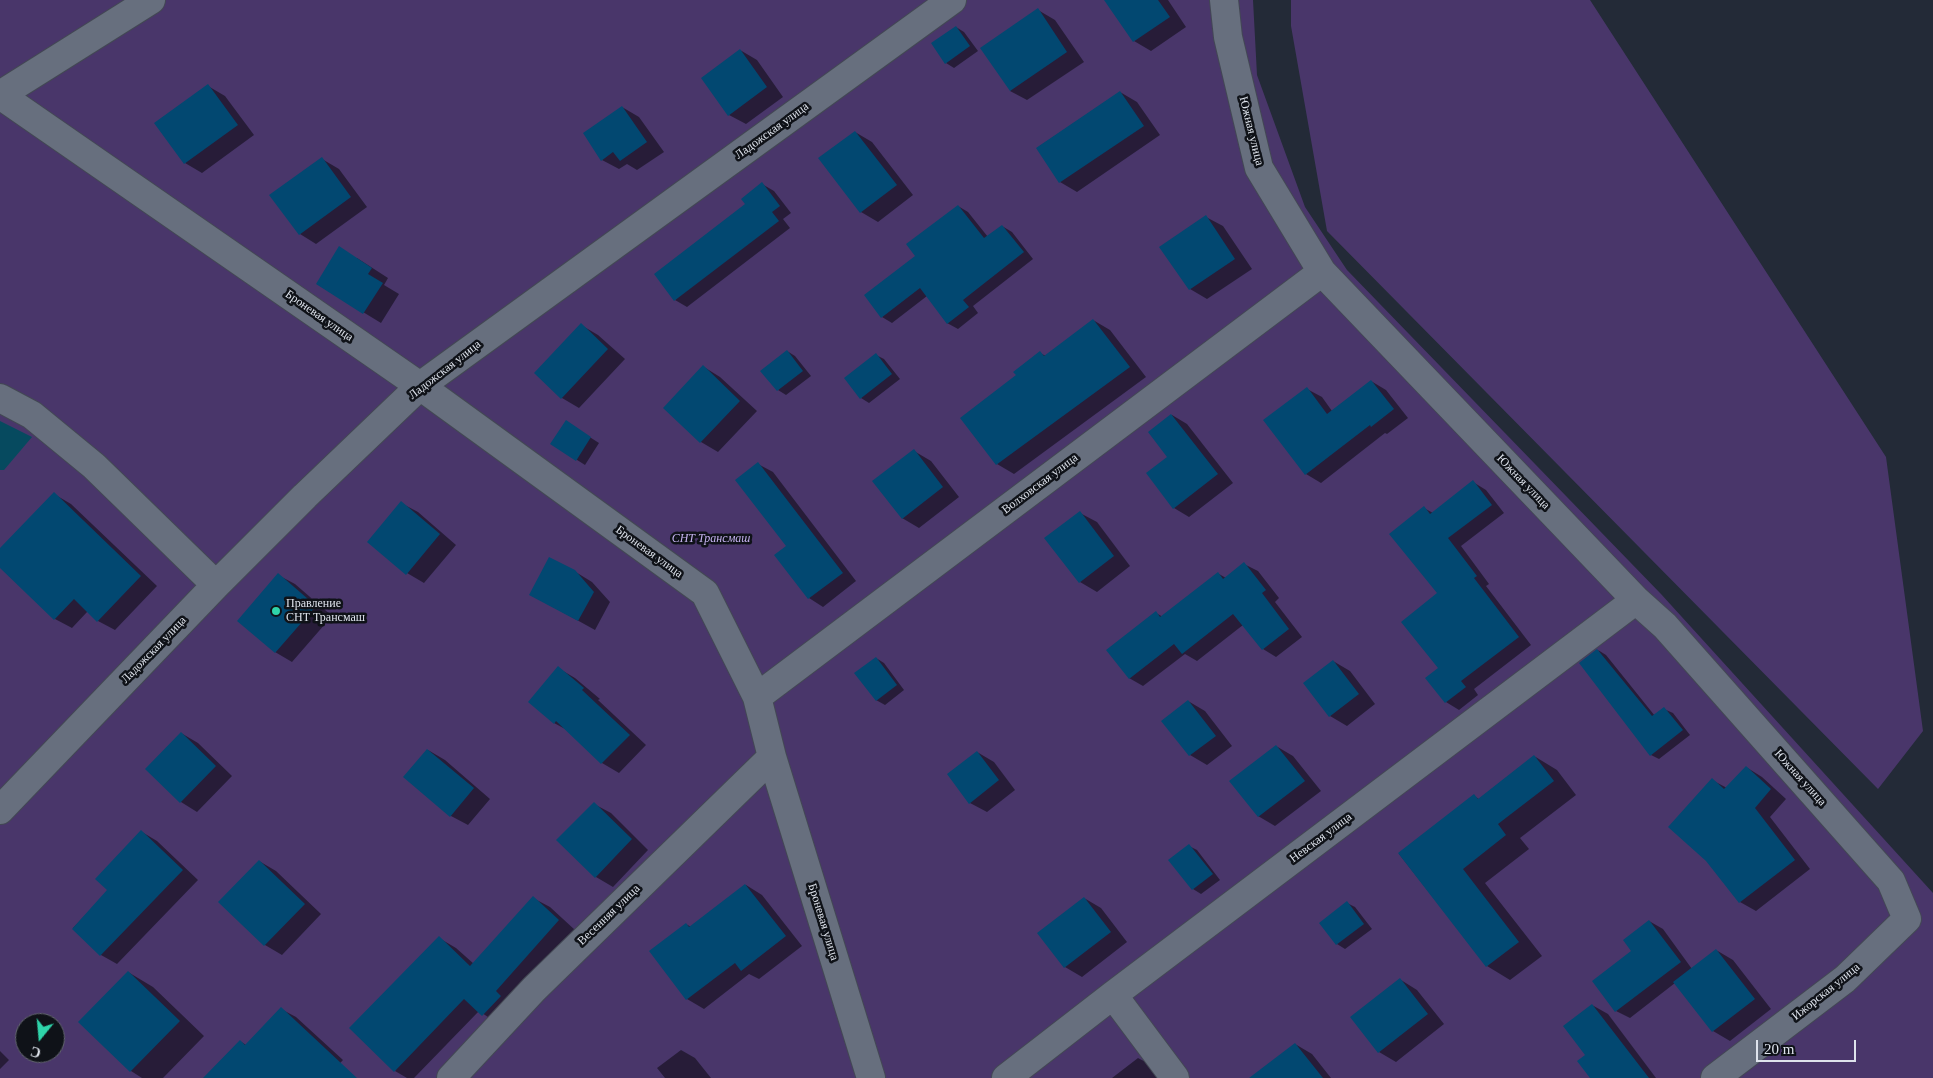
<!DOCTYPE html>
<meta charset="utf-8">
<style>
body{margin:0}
#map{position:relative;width:1933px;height:1078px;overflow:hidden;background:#232a37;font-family:Georgia,serif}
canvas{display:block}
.north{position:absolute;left:15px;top:1013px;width:50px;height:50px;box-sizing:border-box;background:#0f1218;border:1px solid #62666d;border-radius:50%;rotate:197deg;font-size:14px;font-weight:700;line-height:20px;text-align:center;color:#dee3ec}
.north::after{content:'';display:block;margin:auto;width:18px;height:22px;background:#2fd4aa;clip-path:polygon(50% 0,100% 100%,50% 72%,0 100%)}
.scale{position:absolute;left:1756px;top:1040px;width:100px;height:22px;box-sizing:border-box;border:2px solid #dee3ec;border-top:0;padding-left:6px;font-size:15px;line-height:18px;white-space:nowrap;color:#dee3ec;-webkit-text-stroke:4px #0f1218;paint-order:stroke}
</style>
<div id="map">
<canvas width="1933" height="1078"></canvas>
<div class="north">С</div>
<div class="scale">20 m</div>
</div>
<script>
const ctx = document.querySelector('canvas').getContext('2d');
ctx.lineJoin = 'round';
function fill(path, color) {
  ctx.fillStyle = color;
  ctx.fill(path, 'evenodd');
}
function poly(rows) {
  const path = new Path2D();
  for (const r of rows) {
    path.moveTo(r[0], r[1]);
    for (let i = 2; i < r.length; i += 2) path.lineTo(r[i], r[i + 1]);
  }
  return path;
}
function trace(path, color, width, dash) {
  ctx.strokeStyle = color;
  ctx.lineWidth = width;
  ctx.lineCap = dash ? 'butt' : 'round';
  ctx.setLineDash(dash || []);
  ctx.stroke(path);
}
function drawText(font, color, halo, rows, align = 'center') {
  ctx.font = font + ' Georgia,serif';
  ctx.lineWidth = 5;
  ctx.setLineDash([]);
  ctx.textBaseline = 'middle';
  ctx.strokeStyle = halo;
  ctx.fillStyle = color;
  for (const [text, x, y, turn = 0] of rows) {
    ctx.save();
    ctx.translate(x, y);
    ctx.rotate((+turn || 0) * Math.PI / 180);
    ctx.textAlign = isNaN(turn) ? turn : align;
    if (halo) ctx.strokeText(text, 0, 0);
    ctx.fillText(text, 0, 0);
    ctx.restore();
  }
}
fill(poly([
 [0,0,1253,0,1257,75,1305,207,1347,270,1661,594,1933,893,1933,1078,0,1078],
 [25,1023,55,1023,55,1053,25,1053],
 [1291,0,1590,0,1886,457,1923,731,1878,789,1327,231,1291,26]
]), '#49366a');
fill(poly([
 [0,421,32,437,4,470,0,470]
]), '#064a5f');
fill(poly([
 [1106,0,1168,0,1186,27,1151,51,1134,41],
 [1038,10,1055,20,1084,62,1027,100,1010,91],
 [956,27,964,32,978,51,954,68,946,63],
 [740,50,757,60,783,97,746,124,729,115],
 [208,86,225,96,254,135,202,173,185,163],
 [1120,92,1137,102,1160,135,1077,192,1060,182,1037,148],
 [622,107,639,117,664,152,637,170,627,164,619,169,602,160],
 [855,132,872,142,913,195,878,222,861,212],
 [322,159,339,169,367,207,316,244,300,234],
 [762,184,774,191,791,213,783,219,790,228,687,307,675,300],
 [958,206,968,212,988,237,1002,226,1012,232,1033,259,973,306,978,313,958,329,947,323,927,296,892,323,882,317,917,256],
 [1206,217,1223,226,1252,269,1207,299,1190,289],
 [357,258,388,278,384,285,399,294,381,323,317,284],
 [1093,320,1110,330,1146,377,1014,474,997,464,1040,353,1046,356],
 [581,325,598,335,625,359,579,408,562,398,536,373],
 [787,351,795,356,811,376,786,395,778,390],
 [876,355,884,359,900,379,869,403,861,398],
 [704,367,720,377,757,411,718,452,701,442,665,407],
 [1371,381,1386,390,1408,418,1387,434,1385,433,1321,483,1306,474,1265,421,1307,389,1322,397,1332,411],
 [1172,415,1187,424,1233,483,1189,517,1174,508,1169,457],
 [574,427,599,443,585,465,552,444],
 [914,451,931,461,959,497,919,528,902,518],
 [758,464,773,472,856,581,823,607,809,598,776,555,788,546],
 [1473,482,1486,490,1504,513,1461,546,1489,584,1486,586,1531,645,1474,689,1478,695,1459,710,1446,702,1440,668,1439,594,1424,508,1433,513],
 [54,494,71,504,157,586,115,630,98,621,88,611,72,628,55,619,0,566,0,550],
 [401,503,418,512,456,545,424,583,407,573],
 [1080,513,1097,522,1130,566,1097,592,1080,582],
 [1244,564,1258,571,1279,598,1275,602,1302,637,1276,657,1263,649,1243,625,1197,661,1185,654,1143,686,1129,678,1156,613,1163,617,1219,574,1226,578],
 [574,571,592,582,610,602,595,630,548,604],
 [278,575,295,584,332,616,292,662,275,652],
 [1598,650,1606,655,1655,716,1664,709,1673,713,1690,735,1659,759,1651,755],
 [876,658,884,663,904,690,885,705,876,700],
 [1333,661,1350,671,1375,704,1347,726,1330,716],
 [558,668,575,678,600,699,598,700,646,745,619,773,602,763,567,730,554,723],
 [1188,701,1205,711,1232,746,1207,765,1190,755,1163,721],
 [181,733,198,743,232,776,197,812,181,802],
 [1276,746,1293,756,1321,791,1275,826,1258,816],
 [428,750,445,760,490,799,468,825,451,816],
 [977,752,994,762,1015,790,987,812,970,803],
 [1534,756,1557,770,1576,795,1520,838,1529,849,1485,883,1542,956,1510,980,1487,966,1399,854,1474,796,1479,799],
 [1746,767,1762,777,1786,799,1770,817,1810,869,1756,911,1740,902,1712,780,1727,788],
 [594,804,611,813,648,850,613,887,596,877],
 [142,832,157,841,198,880,117,964,101,955,73,928,109,890],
 [1189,846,1197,850,1220,880,1201,894,1193,889],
 [259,861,276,871,321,914,282,955,265,945],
 [746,885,762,895,802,946,759,979,749,974,704,1009,687,999,686,924,691,927],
 [533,898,550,907,575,930,500,1025,479,1011,414,1078,407,1078,395,1071,439,938,456,948,474,964],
 [1084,898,1101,908,1127,942,1082,977,1065,967,1039,933],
 [1347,903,1355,907,1372,929,1345,949,1337,944,1321,923],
 [1649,921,1663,929,1692,969,1716,950,1733,960,1771,1009,1730,1041,1713,1031,1675,983,1630,1018,1616,1011,1633,951],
 [128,972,153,987,204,1036,163,1078,142,1078,131,1071,80,1022],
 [1401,980,1417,990,1444,1024,1396,1062,1379,1052],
 [1592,1005,1608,1014,1656,1078,1591,1078,1587,1055],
 [281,1009,296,1017,343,1060,326,1078,204,1078,240,1041,246,1045],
 [1295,1044,1312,1054,1331,1078,1251,1078],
 [681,1050,695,1058,711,1078,665,1078,657,1068],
 [0,1051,9,1060,0,1069],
 [1138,1058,1155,1067,1163,1078,1112,1078]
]), '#0007');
fill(poly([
 [1104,0,1158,0,1170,17,1133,42],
 [1038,8,1067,52,1010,91,980,48],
 [956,26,970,46,945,64,931,43],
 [740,49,767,87,728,116,701,78],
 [208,84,238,125,184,164,154,123],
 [1120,91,1144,126,1059,183,1036,148],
 [622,106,647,142,620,161,613,152,601,161,583,133],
 [855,131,897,185,860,213,818,158],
 [322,157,351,197,299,235,269,195],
 [762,182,780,206,772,212,779,221,674,301,654,274,745,204,741,199],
 [958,205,984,238,1002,225,1024,252,963,300,969,307,947,324,920,288,881,318,864,295,915,256,906,244],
 [1206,215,1235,259,1189,290,1159,247],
 [339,246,372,268,368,274,383,283,363,314,316,284],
 [1093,319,1130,367,996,465,960,418,1016,375,1013,372,1040,351,1044,356],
 [581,323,608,349,561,399,534,373],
 [787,350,803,371,777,391,760,371],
 [876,353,892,374,860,399,844,378],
 [703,365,740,401,700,443,663,408],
 [1371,380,1394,409,1371,427,1370,425,1305,475,1263,420,1307,387,1327,414],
 [1171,414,1218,474,1173,509,1146,473,1167,457,1148,432],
 [566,420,591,437,576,461,550,444],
 [914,449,943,487,902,519,872,481],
 [758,462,843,573,808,599,774,555,786,546,735,480],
 [1473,480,1492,505,1448,538,1477,576,1474,578,1519,637,1461,681,1466,687,1445,703,1425,678,1438,668,1401,622,1437,593,1389,534,1424,506,1430,514],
 [54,492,141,576,97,622,74,599,54,620,0,568,0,548],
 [401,501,440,534,406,575,367,542],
 [1080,511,1114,556,1079,583,1044,538],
 [549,557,575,570,594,592,578,621,529,595],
 [1244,562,1266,590,1262,593,1289,629,1262,650,1233,614,1182,654,1174,644,1129,679,1106,650,1156,611,1160,617,1218,572,1223,579],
 [278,573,316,606,275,653,237,621],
 [1597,649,1652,716,1664,707,1683,730,1650,756,1579,663],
 [876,657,897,685,876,701,854,673],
 [1333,660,1359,694,1329,717,1303,683],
 [558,666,584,688,582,690,630,735,601,764,556,721,554,724,528,702],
 [1188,700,1216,736,1189,756,1161,721],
 [181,732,216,766,180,803,145,769],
 [1276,745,1305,781,1258,817,1229,781],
 [427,749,474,788,450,817,403,777],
 [977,751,999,780,969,804,947,774],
 [1534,755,1554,781,1498,824,1506,835,1463,869,1519,942,1486,967,1398,853,1474,794,1478,799],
 [1746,766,1771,789,1755,808,1795,860,1739,903,1706,861,1668,827,1712,778,1724,789],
 [594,802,632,839,595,878,556,840],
 [141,830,183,870,100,956,72,929,107,890,95,879],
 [1189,844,1213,874,1192,890,1168,860],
 [259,860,305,904,264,946,218,902],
 [745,884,786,936,741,971,735,963,686,1000,649,951,686,923,689,927],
 [533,896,559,920,496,991,501,996,482,1016,464,999,394,1072,349,1028,439,936,470,966],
 [1084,897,1111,932,1064,968,1037,933],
 [1347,901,1364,924,1336,945,1319,923],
 [1649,920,1681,962,1615,1012,1592,981,1631,951,1623,940],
 [1716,949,1755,999,1712,1032,1673,982],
 [128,971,180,1021,130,1072,78,1022],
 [1400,978,1428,1014,1378,1053,1350,1017],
 [1592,1004,1649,1078,1590,1078,1577,1061,1585,1055,1563,1026],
 [281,1007,357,1078,203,1078,240,1040,245,1045],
 [1295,1043,1323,1078,1249,1078]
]), '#024871');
const minor = poly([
 [151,0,0,95,420,386,705,593,757,697,772,757,871,1078],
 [1224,0,1228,37,1259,168,1322,272,1636,600,1665,626,1891,881,1907,919,1845,979,1715,1078],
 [0,398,32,415,94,466,216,585],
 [757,697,1322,272],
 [0,810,216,585,305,496,420,386,952,0],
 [1113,995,1175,1078],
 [451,1078,534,989,772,757],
 [1006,1078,1113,995,1636,600]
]);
trace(minor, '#434854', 30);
trace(minor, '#676f7e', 28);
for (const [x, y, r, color] of [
 [276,611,5,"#2fd4aa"]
]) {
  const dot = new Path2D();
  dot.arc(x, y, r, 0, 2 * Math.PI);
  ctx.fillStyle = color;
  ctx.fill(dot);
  trace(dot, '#0f1218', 2);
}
drawText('12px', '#dee3ec', '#0f1218', [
 ["Ладожская улица",772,131,-36],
 ["Южная улица",1251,131,76],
 ["Броневая улица",319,316,35],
 ["Ладожская улица",445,370,-38],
 ["Южная улица",1523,482,46],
 ["Волховская улица",1040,484,-37],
 ["Броневая улица",649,552,36],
 ["Ладожская улица",154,650,-46],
 ["Южная улица",1800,778,48],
 ["Невская улица",1321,838,-37],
 ["Весенняя улица",609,915,-44],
 ["Броневая улица",823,922,73],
 ["Ижорская улица",1826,992,-39]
]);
drawText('italic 12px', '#c5b2ef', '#0f1218', [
 ["СНТ Трансмаш",711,539]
]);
drawText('12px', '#dee3ec', '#0f1218', [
 ["Правление",286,604],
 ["СНТ Трансмаш",286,618]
], 'left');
</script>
